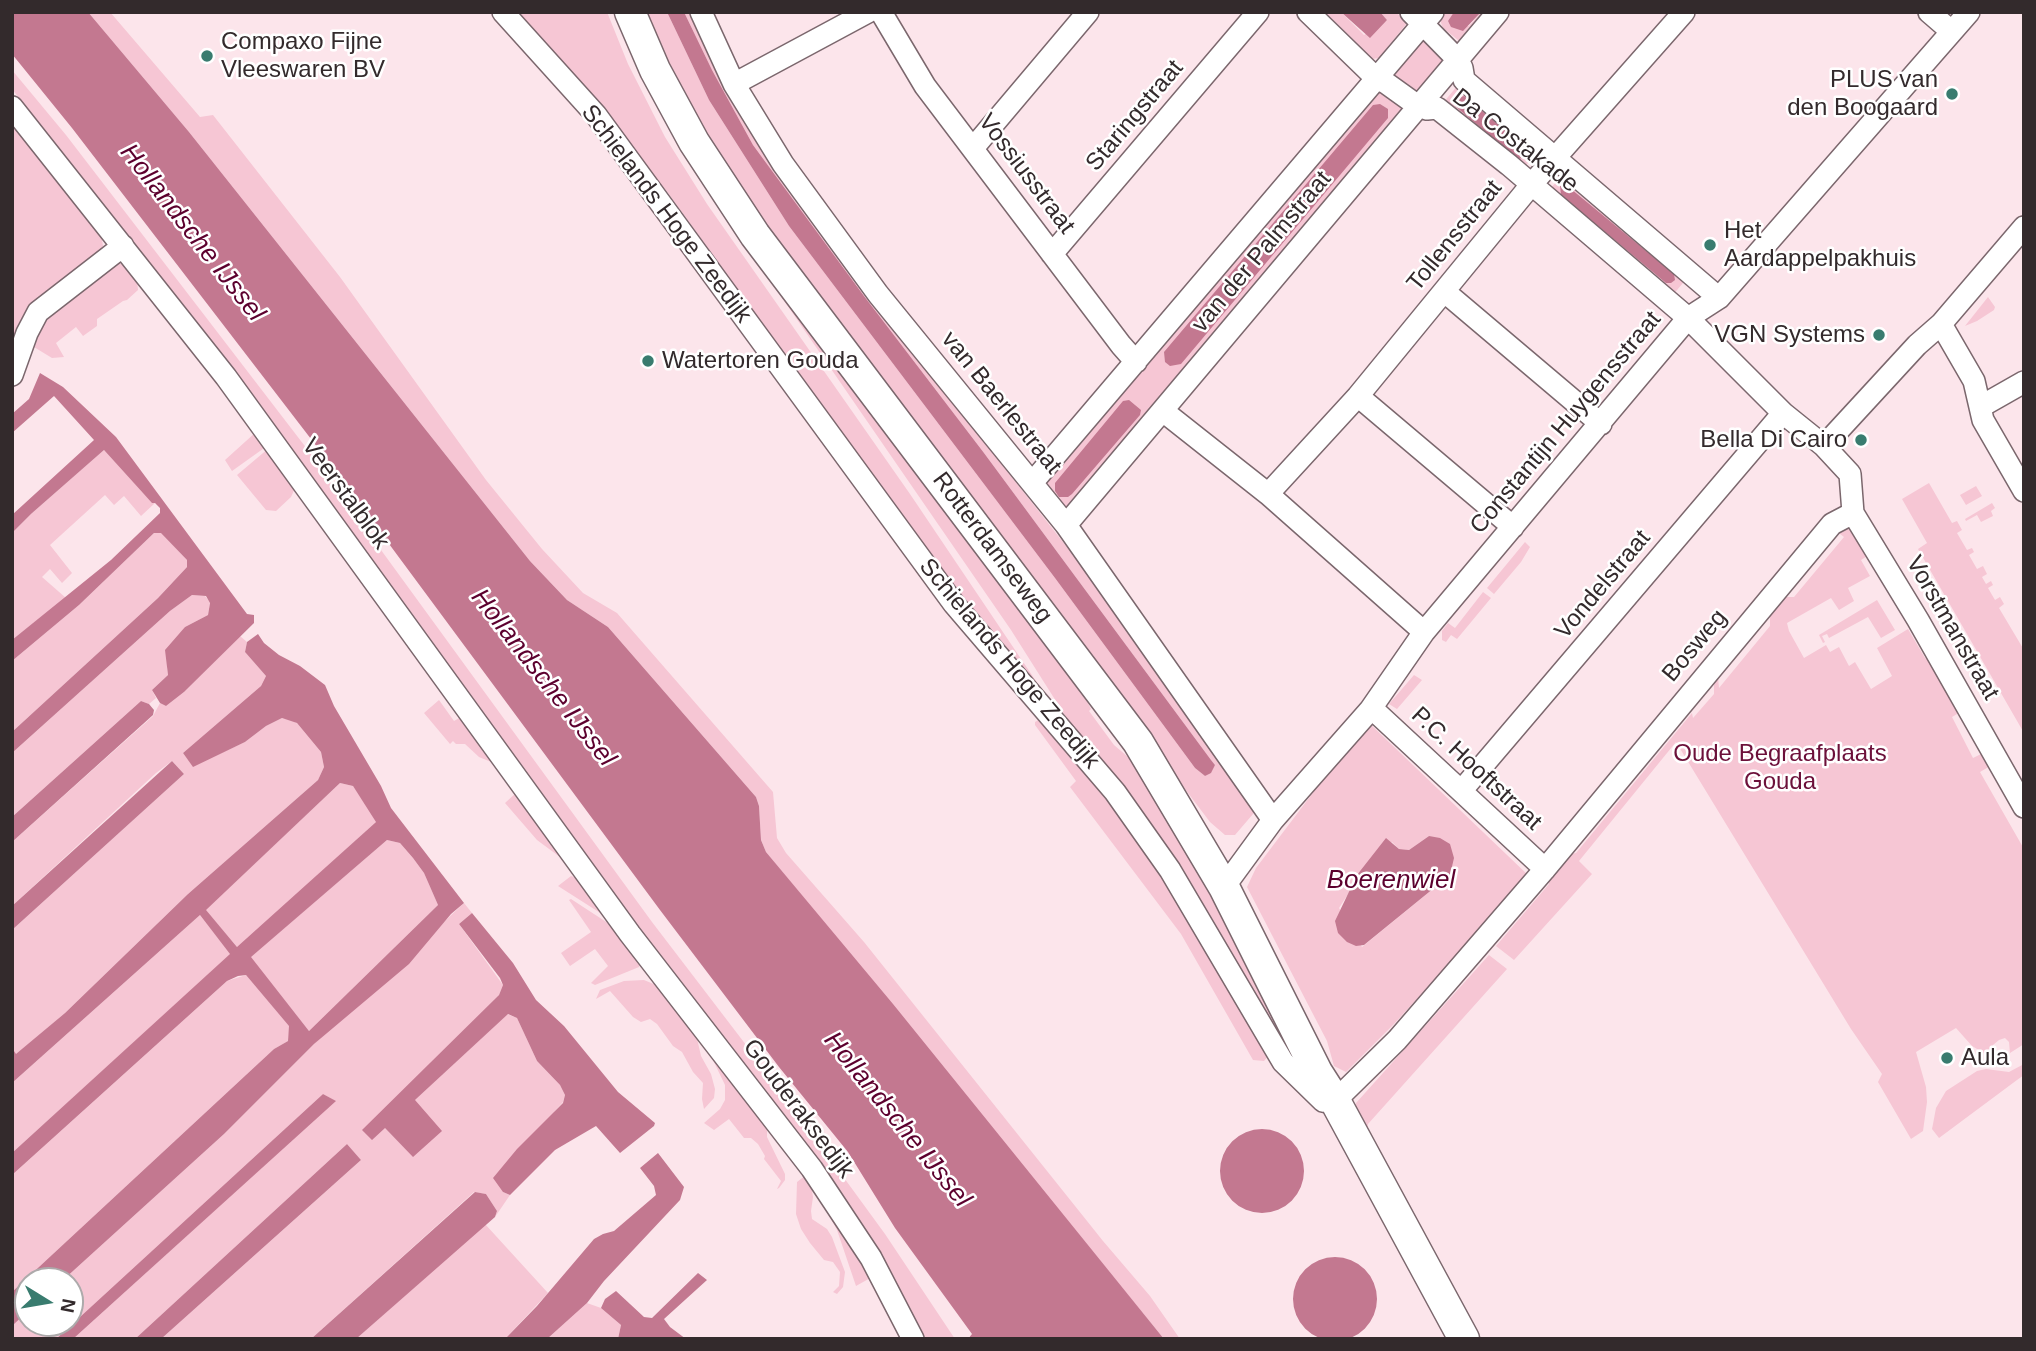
<!DOCTYPE html>
<style>
body{margin:0}
#map{position:relative;width:2036px;height:1351px;overflow:hidden;background:#fce5eb;font-family:Arial,sans-serif}
canvas{display:block}
.frame{position:absolute;inset:0;border:14px solid #332a2c;pointer-events:none}
.north{position:absolute;left:14px;top:1267px;width:70px;height:70px;box-sizing:border-box;background:#fff;border:2px solid #adaaab;border-radius:50%;rotate:101deg;font-size:19px;font-weight:700;line-height:28px;text-align:center;color:#332a2c}
.north::after{content:'';display:block;margin:auto;width:24px;height:32px;background:#397c6f;clip-path:polygon(50% 0,100% 100%,50% 72%,0 100%)}
</style>
<div id="map">
<canvas width="2036" height="1351"></canvas>
<div class="frame"></div>
<div class="north">N</div>
</div>
<script>
const ctx = document.querySelector('canvas').getContext('2d');
ctx.lineJoin = 'round';
function fill(path, color) {
  ctx.fillStyle = color;
  ctx.fill(path, 'evenodd');
}
function poly(rows) {
  const path = new Path2D();
  for (const r of rows) {
    if (r.length === 3) {
      path.moveTo(r[0] + r[2], r[1]);
      path.arc(r[0], r[1], r[2], 0, 2 * Math.PI);
      continue;
    }
    path.moveTo(r[0], r[1]);
    for (let i = 2; i < r.length; i += 2) path.lineTo(r[i], r[i + 1]);
  }
  return path;
}
function trace(path, color, width, dash) {
  ctx.strokeStyle = color;
  ctx.lineWidth = width;
  ctx.lineCap = dash ? 'butt' : 'round';
  ctx.setLineDash(dash || []);
  ctx.stroke(path);
}
function drawText(font, color, halo, rows, align = 'center') {
  ctx.font = font + ' Arial,sans-serif';
  ctx.lineWidth = 5;
  ctx.setLineDash([]);
  ctx.textBaseline = 'middle';
  ctx.strokeStyle = halo;
  ctx.fillStyle = color;
  for (const [text, x, y, turn = 0] of rows) {
    ctx.save();
    ctx.translate(x, y);
    ctx.rotate((+turn || 0) * Math.PI / 180);
    ctx.textAlign = isNaN(turn) ? turn : align;
    if (halo) ctx.strokeText(text, 0, 0);
    ctx.fillText(text, 0, 0);
    ctx.restore();
  }
}
fill(poly([
 [88,12,110,12,200,117,213,115,340,277,486,480,542,549,583,593,617,613,773,792,777,838,786,853,864,942,1103,1241,1150,1296,1180,1339,1164,1339,766,852,761,840,759,806,756,797,608,627,567,600,530,561,189,132],
 [515,12,607,12,628,64,665,137,707,204,910,494,1044,693,965,603,668,193],
 [644,12,667,12,709,100,789,226,1055,578,1195,768,1205,776,1215,765,1211,760,984,453,864,296,753,145,712,70,684,12,693,12,958,409,1160,665,1259,807,1235,835,1225,835,1210,822,903,418,706,143],
 [1325,12,1341,12,1364,35,1387,20,1380,12,1396,12,1407,23,1379,58,1372,59],
 [1441,12,1454,12,1448,22,1469,26,1481,12,1492,12,1469,39,1458,40,1443,28,1438,15],
 [1425,38,1447,58,1424,92,1415,93,1393,76,1393,70,1414,43],
 [12,70,66,135,314,458,652,922,769,1075,885,1234,955,1339,923,1339,825,1173,772,1099,669,969,418,628,269,417,12,89],
 [1458,85,1538,151,1522,170,1443,103],
 [1373,91,1382,92,1401,108,1403,118,1068,511,1042,482],
 [12,117,101,234,103,246,12,351],
 [1563,173,1688,277,1672,296,1548,192],
 [716,202,1084,695,1091,709,1089,711,1114,745,1141,768,1186,833,1292,1052,1284,1050,1085,747,1011,630],
 [112,263,119,263,128,268,137,279,138,290,127,300,123,301,97,319,97,326,83,336,76,327,56,343,64,357,52,358,29,344,36,325],
 [1988,297,1995,307,1994,310,1977,321,1965,326],
 [256,432,267,446,232,471,225,460],
 [269,448,296,486,291,497,276,511,266,510,237,475],
 [104,450,144,494,155,503,141,516,124,496,114,505,105,495,50,545,72,573,62,583,50,569,42,577,66,598,12,640,12,533,31,514],
 [1929,483,1952,523,1957,521,1962,530,1957,533,1967,550,1972,548,1974,552,1969,555,1977,569,1983,566,1987,574,1982,577,1986,584,1991,581,1993,585,1988,588,1995,600,2000,597,2004,604,1999,608,2024,650,2024,733,1918,549,1927,543,1902,499],
 [1976,486,1982,496,1966,505,1960,495],
 [1992,503,1995,508,1991,511,1993,516,1981,522,1977,515,1966,521,1965,519],
 [1848,524,1872,553,1861,560,1870,576,1848,588,1854,601,1839,610,1831,598,1787,623,1789,631,1804,658,1826,645,1830,652,1839,647,1849,666,1855,662,1871,689,1892,676,1877,648,1908,629,1925,658,1935,664,1962,711,1952,717,1973,758,1985,752,1992,765,1980,772,2024,849,2024,1044,2010,1053,2009,1042,2005,1038,1999,1040,1993,1045,1994,1055,1989,1056,1972,1046,1956,1028,1916,1052,1926,1087,1927,1102,1923,1131,1911,1139,1878,1082,1882,1074,1851,1029,1676,742,1579,861,1592,874,1514,960,1496,946,1549,884,1549,878,1571,854,1576,853,1692,713,1693,718,1714,694,1714,682,1718,677,1719,688,1770,626,1770,609,1780,597,1794,597,1844,537,1835,530],
 [161,532,187,560,187,567,158,598,12,732,12,661,79,605,154,533],
 [1525,542,1530,547,1521,562,1494,594,1487,588],
 [1483,592,1491,598,1457,639,1451,635,1446,642,1442,640,1442,631,1448,623,1455,628],
 [192,595,205,596,210,602,208,615,185,627,167,666,168,675,152,690,156,698,149,704,141,701,12,817,12,753,170,611],
 [1877,600,1895,630,1881,638,1868,617,1829,638,1827,634,1822,636,1825,642,1823,643,1819,635],
 [240,636,247,642,245,652,266,676,261,686,183,753,193,766,245,742,266,726,282,718,289,719,297,723,321,752,324,767,318,780,188,894,65,1013,16,1055,12,1048,12,930,184,774,172,761,156,773,12,906,12,842,153,716,160,703,166,706,184,692],
 [1414,675,1422,680,1397,709,1389,704],
 [439,700,454,721,461,717,496,764,479,757,465,744,456,744,453,741,450,744,424,713],
 [1040,719,1078,763,1165,876,1269,1055,1264,1061,1253,1060,1181,934,1070,787,1076,781,1035,725,1035,722],
 [1369,723,1529,876,1394,1024,1346,1072,1334,1066,1327,1041,1247,887,1256,868,1312,794,1332,761],
 [1429,836,1450,875,1362,947,1339,908,1354,885,1357,875,1392,842,1399,849,1409,850],
 [340,783,353,786,377,821,238,948,205,910],
 [517,792,564,860,537,840,505,803],
 [387,840,400,843,413,858,424,873,438,905,309,1031,250,957],
 [571,876,579,879,595,902,593,903,597,908,600,908,605,916,558,886],
 [571,899,617,929,640,962,639,967,595,985,591,983,608,966,595,949,570,966,561,953,591,932,569,900],
 [464,903,472,913,459,924,503,985,499,995,444,1051,385,1128,413,1156,415,1100,507,1014,517,1018,537,1061,560,1085,565,1095,563,1102,555,1111,503,1192,510,1195,495,1217,497,1211,486,1194,474,1192,311,1339,161,1339,361,1160,347,1144,135,1339,73,1339,335,1101,323,1094,56,1339,12,1339,12,1326,28,1311,28,1323,70,1323,70,1281,62,1281,224,1134,314,1044],
 [200,915,231,954,12,1153,12,1083],
 [1489,955,1507,969,1368,1124,1367,1132,1355,1107,1356,1103],
 [246,975,290,1026,288,1041,274,1049,12,1292,12,1175,227,981],
 [644,980,656,985,664,992,696,1034,701,1056,711,1074,715,1089,714,1098,704,1109,702,1099,703,1083,693,1072,682,1052,673,1046,657,1024,650,1019,641,1022,633,1017,610,991,596,999,600,990,624,981],
 [710,1050,767,1124,767,1137,785,1174,785,1180,779,1188,777,1189,781,1181,764,1159,765,1156,758,1144,751,1138,744,1138,729,1119,714,1130,704,1123,720,1109,725,1100,725,1085,712,1058],
 [2024,1064,2024,1075,2017,1080,1939,1138,1932,1129,1933,1124,1936,1108,1946,1091,1977,1071,1986,1069,2009,1072],
 [806,1175,811,1184,813,1197,811,1211,812,1219,827,1229,832,1237,845,1272,843,1287,837,1294,833,1292,839,1286,840,1272,833,1262,824,1260,810,1243,801,1229,796,1214,797,1182],
 [828,1207,872,1277,856,1286,837,1230,827,1211],
 [485,1224,548,1293,505,1339,356,1339],
 [587,1303,601,1308,621,1325,618,1339,547,1339]
]), '#f6c6d4');
fill(poly([
 [12,12,88,12,189,132,530,561,567,600,608,627,756,797,759,806,761,840,766,852,893,1004,1164,1339,968,1339,972,1334,895,1228,848,1152,779,1067,660,910,321,452,72,128,12,54],
 [667,12,684,12,712,70,753,145,864,296,984,453,1211,760,1215,765,1211,773,1205,776,1195,768,1055,578,789,226,709,100],
 [1341,12,1380,12,1387,20,1370,38],
 [1454,12,1481,12,1463,31,1451,27,1448,21],
 [1464,96,1529,150,1527,157,1518,159,1455,106,1457,98],
 [1380,104,1388,109,1388,118,1181,364,1170,366,1165,362,1164,352,1373,105],
 [1565,184,1674,274,1675,280,1671,283,1666,283,1561,195,1560,186],
 [40,373,63,387,116,437,247,614,254,615,254,623,184,692,166,706,160,703,152,690,168,675,165,650,185,627,208,615,210,603,206,596,192,595,170,611,12,753,12,732,158,598,187,567,187,560,161,533,154,533,79,605,12,661,12,640,111,560,160,513,160,508,155,503,152,503,104,450,31,514,12,533,12,515,94,440,54,396,12,433,12,414,29,399],
 [1129,400,1141,410,1140,415,1072,494,1068,497,1059,497,1055,491,1055,483,1123,401],
 [258,634,264,643,279,655,300,666,325,685,334,706,381,786,391,808,464,903,451,914,409,964,314,1044,224,1134,62,1281,28,1281,28,1311,12,1326,12,1292,274,1049,288,1041,289,1026,246,975,238,976,227,981,12,1175,12,1153,230,954,200,915,12,1083,12,1048,16,1054,65,1013,188,894,318,780,324,767,321,752,297,723,282,718,266,726,245,742,193,767,183,753,261,686,266,676,245,652,247,642],
 [340,783,353,786,376,822,237,947,206,910],
 [387,840,400,843,413,858,424,873,438,905,309,1031,251,957],
 [141,701,149,704,154,710,153,715,12,842,12,817],
 [172,761,184,774,12,930,12,906],
 [1429,836,1440,838,1450,844,1454,858,1450,875,1364,945,1356,946,1347,942,1338,933,1335,921,1357,875,1386,838,1399,849,1409,850],
 [472,913,513,963,536,1000,564,1026,618,1092,655,1123,654,1126,620,1153,596,1126,555,1150,510,1195,503,1192,493,1178,517,1149,563,1103,565,1095,560,1085,537,1061,517,1018,508,1014,415,1100,442,1131,413,1157,385,1128,372,1140,362,1130,499,995,503,985,500,978,459,924],
 [323,1094,336,1101,73,1339,56,1339],
 [1262,1171,42],
 [347,1144,361,1160,161,1339,135,1339],
 [658,1153,684,1187,680,1200,604,1281,587,1303,547,1339,505,1339,537,1306,594,1239,603,1234,614,1231,656,1195,654,1186,640,1168],
 [475,1192,486,1194,497,1211,495,1217,356,1339,311,1339],
 [1335,1299,42],
 [698,1273,707,1280,664,1319,670,1327,686,1339,618,1339,621,1325,601,1308,605,1299,616,1291,644,1317,652,1318]
]), '#c37890');
const minor = poly([
 [503,12,596,115,954,604,1115,792,1170,870,1283,1062,1323,1101,1343,1093,1397,1040,1545,869,1832,524,1853,513],
 [701,12,734,84,783,164,878,294,1066,525,1273,820],
 [881,12,925,86,1121,345,1136,362],
 [1308,12,1377,79,1386,83,1418,106,1427,109,1437,108,1509,165,1688,318,1783,413,1824,446],
 [1411,12,1458,60,1462,68,1464,80,1719,298],
 [1929,12,1951,31],
 [734,84,868,12],
 [12,107,226,377,630,934,812,1169,871,1258,913,1339],
 [974,147,1088,12],
 [1052,254,1258,12],
 [1445,292,1601,424],
 [1941,324,1974,381,1983,420,2024,491],
 [12,375,27,333,38,312,123,246],
 [1358,396,1513,527],
 [1980,407,2024,382],
 [1163,411,1268,494,1424,632],
 [1032,483,1433,12],
 [1268,494,1358,396,1531,185,1684,12],
 [1853,513,1850,474,1824,446,1917,345,1941,324,2024,227],
 [1853,513,1918,620,2024,807],
 [1066,525,1498,12],
 [1370,710,1378,714,1545,869],
 [1462,790,1783,413],
 [1224,887,1273,820,1370,710,1424,632,1688,318,1719,298,1969,12]
]);
const secondary = poly([
 [630,12,655,70,694,142,755,235,1138,742,1224,887,1317,1072,1333,1097,1464,1339]
]);
trace(minor, '#7b676d', 24);
trace(secondary, '#7b676d', 33);
trace(minor, '#fff', 21);
trace(secondary, '#fff', 30);
for (const [x, y, r, color] of [
 [207,56,7,"#397c6f"],
 [1952,94,7,"#397c6f"],
 [1710,245,7,"#397c6f"],
 [1879,335,7,"#397c6f"],
 [648,361,7,"#397c6f"],
 [1861,440,7,"#397c6f"],
 [1947,1058,7,"#397c6f"]
]) {
  const dot = new Path2D();
  dot.arc(x, y, r, 0, 2 * Math.PI);
  ctx.fillStyle = color;
  ctx.fill(dot);
  trace(dot, '#fff', 2.5);
}
drawText('24px', '#332a2c', '#fff', [
 ["Compaxo Fijne",221,42],
 ["Vleeswaren BV",221,70],
 ["PLUS van",1938,80,"right"],
 ["den Boogaard",1938,108,"right"],
 ["Het",1724,231],
 ["Aardappelpakhuis",1724,259],
 ["VGN Systems",1865,335,"right"],
 ["Watertoren Gouda",662,361],
 ["Bella Di Cairo",1847,440,"right"],
 ["Aula",1961,1058]
], 'left');
drawText('24px', '#332a2c', '#fff', [
 ["Staringstraat",1135,116,-50],
 ["Da Costakade",1515,141,38],
 ["Vossiusstraat",1026,174,53],
 ["Schielands Hoge Zeedijk",666,214,53],
 ["Tollensstraat",1455,236,-51],
 ["van der Palmstraat",1262,252,-50],
 ["van Baerlestraat",1001,403,51],
 ["Constantijn Huygensstraat",1566,423,-50],
 ["Veerstalblok",345,494,54],
 ["Rotterdamseweg",992,548,53],
 ["Vondelstraat",1603,585,-50],
 ["Vorstmanstraat",1952,628,60],
 ["Bosweg",1695,646,-50],
 ["Schielands Hoge Zeedijk",1009,664,50],
 ["P.C. Hooftstraat",1476,769,43],
 ["Gouderaksedijk",798,1109,53]
]);
drawText('24px', '#6c103a', '#fff', [
 ["Oude Begraafplaats",1780,754],
 ["Gouda",1780,782]
]);
drawText('italic 26px', '#5c002e', '#fff', [
 ["Hollandsche IJssel",192,233,52],
 ["Hollandsche IJssel",543,678,52],
 ["Boerenwiel",1391,881],
 ["Hollandsche IJssel",897,1120,51]
]);
</script>
